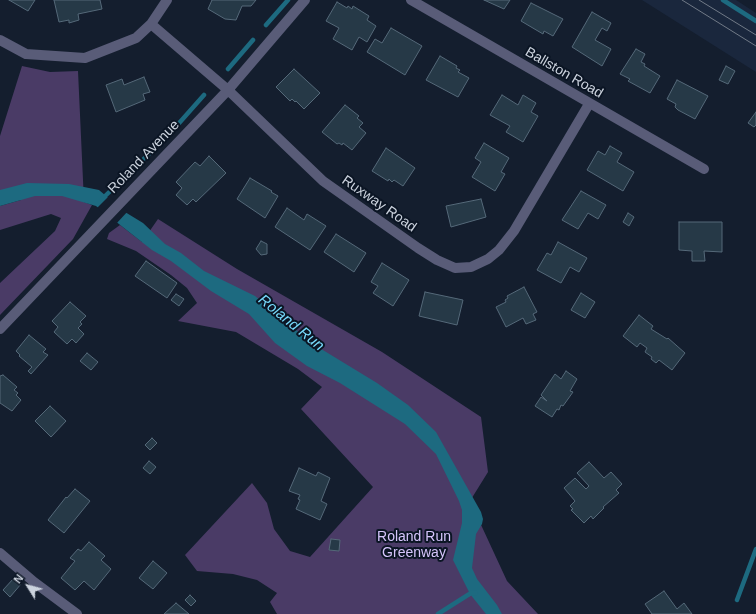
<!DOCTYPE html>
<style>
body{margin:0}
#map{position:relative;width:756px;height:614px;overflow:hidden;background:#141e2e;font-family:Helvetica,sans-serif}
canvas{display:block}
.north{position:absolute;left:8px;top:566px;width:40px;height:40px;-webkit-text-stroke:3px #0b1524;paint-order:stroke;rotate:307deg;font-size:11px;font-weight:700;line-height:16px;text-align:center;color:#ccd3de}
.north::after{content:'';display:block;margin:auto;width:14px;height:18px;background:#ccd3de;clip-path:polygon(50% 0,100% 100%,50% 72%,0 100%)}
</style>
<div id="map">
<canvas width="756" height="614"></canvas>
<div class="north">N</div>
</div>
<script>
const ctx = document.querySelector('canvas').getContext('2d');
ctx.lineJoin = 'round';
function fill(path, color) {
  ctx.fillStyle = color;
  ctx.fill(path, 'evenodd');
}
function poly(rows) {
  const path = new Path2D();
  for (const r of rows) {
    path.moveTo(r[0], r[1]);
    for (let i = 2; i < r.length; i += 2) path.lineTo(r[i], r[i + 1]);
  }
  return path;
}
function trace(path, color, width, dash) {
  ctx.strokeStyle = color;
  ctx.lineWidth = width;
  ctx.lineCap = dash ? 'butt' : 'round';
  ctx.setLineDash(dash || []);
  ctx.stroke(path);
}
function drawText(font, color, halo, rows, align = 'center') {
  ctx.font = font + ' Helvetica,sans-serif';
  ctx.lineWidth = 4;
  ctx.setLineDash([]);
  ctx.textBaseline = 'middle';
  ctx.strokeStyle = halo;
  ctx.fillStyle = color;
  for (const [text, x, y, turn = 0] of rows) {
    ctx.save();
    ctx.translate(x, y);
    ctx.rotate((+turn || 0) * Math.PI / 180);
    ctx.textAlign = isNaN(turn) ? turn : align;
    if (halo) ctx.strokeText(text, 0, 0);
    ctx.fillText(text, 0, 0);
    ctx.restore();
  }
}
fill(poly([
 [642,0,736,0,756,13,756,72]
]), '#1a273d');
fill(poly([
 [22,66,50,72,78,71,84,202,92,205,73,239,0,315,0,283,55,231,61,218,51,214,0,230,0,206,21,200,0,198,0,136],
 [158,219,237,269,382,352,481,417,488,472,470,501,507,581,538,614,277,614,270,602,277,593,257,580,233,574,197,571,185,555,252,483,267,503,274,529,290,551,310,557,373,487,301,409,322,387,298,369,236,332,178,321,197,303,187,288,171,275,136,251,107,239,109,233,120,225,142,242]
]), '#4a3b66');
fill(poly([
 [27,183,69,184,99,190,125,212,143,223,165,244,181,253,204,271,255,296,313,344,377,383,408,405,436,432,481,512,483,519,482,524,476,534,472,568,477,579,497,605,502,614,486,614,470,594,453,560,462,523,462,510,459,501,436,454,405,424,340,383,307,366,275,343,249,314,211,291,171,261,152,250,96,206,62,196,35,196,0,206,0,190]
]), '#1d6a80');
fill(poly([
 [109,196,128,211,116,224,97,208]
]), '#141e2e');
trace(poly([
 [723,0,756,21],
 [266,25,288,0],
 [228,69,253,40],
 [165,139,204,95],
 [102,199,154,149],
 [737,600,756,549],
 [438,614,471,593,476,593]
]), '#1d6a80', 4.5);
const building = poly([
 [9,0,35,0,28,11,9,0],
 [54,0,100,0,102,9,78,14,79,20,69,23,69,20,59,22,54,0],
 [212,0,256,0,251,6,242,6,236,20,225,19,208,9,212,0],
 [484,0,510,0,504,9,484,0],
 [337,2,347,8,348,6,352,9,353,6,369,16,367,20,376,26,367,42,359,37,352,50,333,39,339,28,326,21,337,2],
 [531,3,563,19,553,36,544,31,543,34,521,21,531,3],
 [592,12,611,23,607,31,602,28,595,40,611,49,602,66,572,47,592,12],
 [391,28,422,46,405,75,367,52,375,39,382,43,391,28],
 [636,49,645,54,641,62,645,64,644,66,660,76,650,93,628,81,630,79,620,74,636,49],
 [440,56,457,66,456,68,460,70,458,72,469,78,458,97,426,80,440,56],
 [726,66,735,71,728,84,719,80,726,66],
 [294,69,320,93,304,109,296,101,295,102,292,99,290,101,276,87,294,69],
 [144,77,150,92,143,94,145,100,116,112,106,85,122,79,124,85,144,77],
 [677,80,708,96,695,119,678,110,675,107,676,104,667,99,677,80],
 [502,95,518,105,523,95,536,103,531,112,538,116,523,142,506,132,510,126,490,115,502,95],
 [345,105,359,116,357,118,363,123,359,127,366,133,352,150,343,143,342,145,339,143,337,144,322,132,345,105],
 [756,112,756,125,754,127,748,123,756,112],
 [484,143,509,158,501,172,505,174,495,191,472,177,481,162,475,158,484,143],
 [610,146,622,153,617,162,634,172,623,191,587,170,598,151,605,155,610,146],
 [386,148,415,168,403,186,394,180,392,182,389,179,388,181,372,171,386,148],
 [209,156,226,173,196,202,193,199,187,205,176,195,182,188,176,182,195,162,200,166,209,156],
 [250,178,272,191,271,192,278,196,265,218,237,199,250,178],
 [581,191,606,205,598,219,588,213,578,229,562,220,581,191],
 [481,199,486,217,451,227,446,206,481,199],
 [287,208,304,220,307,214,326,226,310,250,275,227,287,208],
 [628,213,634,217,629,226,623,222,628,213],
 [679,222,722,222,722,252,704,251,705,261,692,261,692,251,679,250,679,222],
 [336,234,366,253,354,272,324,252,336,234],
 [261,241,267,244,267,254,261,255,256,249,261,241],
 [558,242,587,258,579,272,570,267,561,283,537,270,547,253,551,255,558,242],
 [146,261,177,283,167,298,135,276,146,261],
 [382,263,409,280,393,306,373,293,378,286,371,282,382,263],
 [524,287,537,312,533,314,536,320,526,324,523,318,506,327,496,307,506,302,505,300,508,298,507,296,524,287],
 [425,292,463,300,457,325,419,316,425,292],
 [581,293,595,302,585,318,571,310,581,293],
 [176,294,184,299,179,306,171,300,176,294],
 [70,302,86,316,80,322,82,324,78,328,84,334,76,343,72,339,67,344,54,332,58,327,52,321,70,302],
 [639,315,653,326,651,329,667,339,668,338,685,353,672,370,659,360,656,363,651,359,652,357,645,352,647,348,640,343,637,347,623,336,639,315],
 [29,335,46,349,43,352,48,355,31,374,28,371,32,367,19,356,20,355,16,351,29,335],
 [87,353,98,362,91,370,80,361,87,353],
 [566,371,577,379,570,391,573,392,563,406,561,405,559,410,557,409,552,417,535,406,541,397,547,401,541,395,555,374,561,379,566,371],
 [3,375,17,387,14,390,18,393,16,395,21,400,12,411,0,403,0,376,3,375],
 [50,406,66,421,51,437,35,421,50,406],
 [152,438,157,443,150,450,145,445,152,438],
 [149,461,156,467,150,474,143,468,149,461],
 [589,462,604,478,611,472,622,484,616,490,619,493,603,507,604,508,593,519,591,516,584,523,571,510,573,509,570,506,575,501,564,488,575,478,586,489,589,486,577,473,589,462],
 [299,468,316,476,318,472,330,478,321,501,327,504,320,520,296,509,300,500,298,499,300,495,289,491,299,468],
 [75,489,90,501,64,533,48,520,66,497,67,498,75,489],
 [331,539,340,540,339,551,329,550,331,539],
 [89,542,105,556,101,560,111,569,94,590,84,581,75,590,61,578,75,561,70,558,78,549,81,551,89,542],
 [153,561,167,573,153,589,139,578,153,561],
 [14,578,21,584,10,597,3,590,14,578],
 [664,591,677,609,684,603,692,614,652,614,645,604,664,591],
 [190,595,196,601,191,606,185,600,190,595],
 [176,603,189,614,164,614,176,603]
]);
fill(building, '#263947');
trace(building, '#556979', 1);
trace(poly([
 [411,0,704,169],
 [151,24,228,90,323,181,418,248,437,260,455,268,471,267,488,259,499,250,514,231,589,104],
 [0,40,26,54,85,58,136,38,151,24,167,0],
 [0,329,228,90,305,0],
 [0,553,34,582,77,614]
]), '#595c78', 10);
trace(poly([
 [682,0,756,46],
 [699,0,756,35]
]), '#717a87', 1);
drawText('14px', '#ccd3de', '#0b1524', [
 ["Ballston Road",564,73,30],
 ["Roland Avenue",144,157,-46],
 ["Ruxway Road",379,204,35]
]);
drawText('14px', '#d6c5fc', '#0b1524', [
 ["Roland Run",414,537],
 ["Greenway",414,553]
]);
drawText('italic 15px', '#77dafb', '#0b1524', [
 ["Roland Run",291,323,39]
]);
</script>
